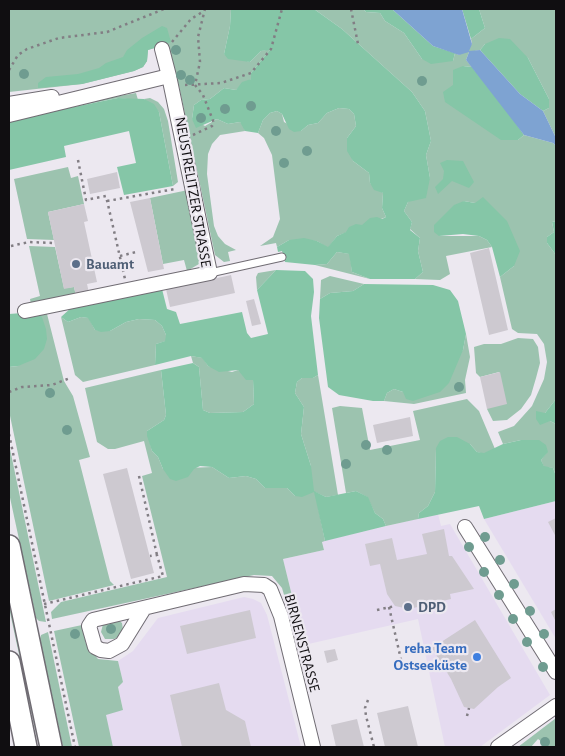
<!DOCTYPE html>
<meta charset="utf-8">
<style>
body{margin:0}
#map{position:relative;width:565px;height:756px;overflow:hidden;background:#ece8f0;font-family:"Alegreya Sans",sans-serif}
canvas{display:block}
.frame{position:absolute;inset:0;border:10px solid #100e11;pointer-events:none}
</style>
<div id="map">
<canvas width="565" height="756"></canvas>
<div class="frame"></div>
</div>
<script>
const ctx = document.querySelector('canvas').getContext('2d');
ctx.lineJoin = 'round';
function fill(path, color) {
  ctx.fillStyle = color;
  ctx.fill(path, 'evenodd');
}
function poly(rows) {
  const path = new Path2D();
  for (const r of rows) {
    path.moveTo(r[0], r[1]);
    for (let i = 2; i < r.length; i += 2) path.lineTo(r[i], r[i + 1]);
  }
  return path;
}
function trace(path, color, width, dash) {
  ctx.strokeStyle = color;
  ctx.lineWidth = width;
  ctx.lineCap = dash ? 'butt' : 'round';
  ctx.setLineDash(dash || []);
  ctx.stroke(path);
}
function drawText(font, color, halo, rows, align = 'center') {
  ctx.font = font + ' "Alegreya Sans",sans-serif';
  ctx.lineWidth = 4.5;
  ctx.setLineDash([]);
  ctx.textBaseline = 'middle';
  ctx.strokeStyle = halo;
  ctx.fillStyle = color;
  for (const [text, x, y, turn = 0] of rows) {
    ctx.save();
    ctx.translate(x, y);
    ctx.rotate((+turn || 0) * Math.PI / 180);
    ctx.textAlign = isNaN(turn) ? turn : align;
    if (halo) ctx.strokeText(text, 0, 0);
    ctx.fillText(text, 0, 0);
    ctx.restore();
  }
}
fill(poly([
 [556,501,556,639,484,519],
 [438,514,441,526,450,524,550,695,480,747,445,747,418,619,304,645,283,559,324,550,322,541],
 [244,597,253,599,261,603,267,615,301,747,113,747,105,714,123,710,118,687,123,682,118,661,133,651,158,618]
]), '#e5dbf0');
fill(poly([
 [9,9,231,9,230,26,224,54,250,62,261,51,271,49,251,73,251,79,236,90,224,88,210,99,201,100,194,105,192,119,205,126,217,119,228,124,240,122,244,126,245,131,220,135,212,144,208,154,207,174,214,226,218,236,225,244,236,250,228,252,230,261,224,262,215,255,179,86,166,45,148,50,147,61,143,67,134,71,82,84,9,92],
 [314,9,363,9,366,12,380,13,385,21,404,33,422,59,453,61,455,53,459,55,472,44,471,39,485,28,479,9,556,9,556,138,543,111,549,108,549,99,528,58,485,44,480,50,469,52,466,60,472,67,463,66,518,140,524,135,553,143,556,146,556,221,552,222,554,232,547,237,547,243,556,255,556,399,545,413,550,421,556,424,556,476,553,468,544,467,541,460,547,452,521,440,503,444,498,432,514,426,532,406,544,379,547,362,544,344,537,334,518,333,512,329,500,277,514,266,475,203,464,201,439,236,479,236,487,240,492,247,446,256,450,274,440,280,415,279,423,272,418,251,420,238,410,229,412,222,404,211,408,202,430,178,426,155,431,141,425,111,412,92,342,29],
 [136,93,138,100,118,98,27,116,67,105],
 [150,98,158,102,164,109,168,121,178,182,173,186,159,112,144,99],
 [339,108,349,109,354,114,356,126,347,138,353,161,369,173,370,183,383,193,382,208,386,217,337,236,328,248,317,241,289,240,277,247,276,243,260,246,273,237,280,219,272,155,264,138,258,133,263,120,270,113,277,111,282,114,284,122,301,131,308,125,318,123,327,113],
 [68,167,71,178,78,176,84,204,48,212,54,240,27,239,14,179],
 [188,190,202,255,199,264,187,271,184,260,163,264,150,198],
 [29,246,55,247,64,288,74,287,76,296,31,305,30,299,40,296],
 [337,252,350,254,352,272,370,279,315,265,327,264],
 [276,270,257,290,256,277,258,273],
 [330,276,364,284,353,291,330,293,320,299,321,280],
 [46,310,64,381,73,396,90,457,79,460,110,581,114,585,49,601,9,411,9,367,18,366,36,312],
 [61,317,68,322,81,317,89,318,95,330,110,331,126,322,139,319,155,320,162,326,166,335,166,341,156,344,155,365,83,382,75,375],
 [466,334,470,357,465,380,466,393,414,404,384,401,387,393,394,389,403,392,463,350],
 [518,338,533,339,538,347,540,363,536,378,531,395,521,409,507,420,493,421,487,409,499,372,480,377,476,373,474,347,484,344,501,344],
 [191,356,203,358,208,366,232,372,238,370,253,380,254,404,243,412,210,413,203,410,199,367,193,363],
 [161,370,166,415,164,420,147,431,152,451,158,457,163,469,212,467,229,478,246,476,256,479,265,488,287,488,295,496,311,466,301,434,304,407,295,393,297,382,302,378,313,378,318,375,338,495,326,497,315,492,325,541,322,542,324,550,283,559,294,604,287,605,282,588,272,576,254,575,52,619,51,612,61,602,167,577,142,476,152,473,144,441,115,449,108,449,97,442,85,388],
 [467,399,479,411,495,449,484,454,477,452,470,444,436,449,435,492,428,506,419,513,418,519,386,526,383,519,375,513,367,497,356,491,346,493,332,408,340,406,362,408,370,450,420,440,413,411],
 [9,444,46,622,39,621,36,618,9,493],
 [9,572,46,747,39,747,9,608],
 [118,620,122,623,123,630,118,637,114,639,105,639,101,632,103,624],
 [82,625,86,644,98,659,118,661,123,682,118,687,123,710,106,715,113,747,79,747,54,631],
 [48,632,72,747,63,747,40,639,41,635],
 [556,718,556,747,549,747,538,739,531,747,518,747]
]), '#9cc3af');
fill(poly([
 [231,9,314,9,342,29,412,92,425,111,431,141,426,155,430,178,426,198,408,202,404,211,412,222,410,230,420,238,418,251,423,272,415,279,370,279,352,272,349,254,337,252,327,264,315,265,285,262,282,251,278,252,277,247,289,240,304,238,317,241,328,247,337,236,346,232,349,227,356,224,362,225,370,218,377,217,382,219,386,217,382,208,383,193,374,190,370,183,369,173,353,161,347,151,347,138,356,126,354,114,349,109,339,108,327,113,318,123,308,125,301,131,294,132,289,129,282,114,277,111,270,113,263,120,258,133,245,131,240,122,228,124,217,119,196,128,192,119,194,105,201,100,210,99,224,88,236,90,242,82,251,79,251,73,270,50,261,51,250,62,228,59,224,54,230,26],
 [363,9,392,9,433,46,455,53,453,61,431,64,422,59,404,33,385,21,380,13,366,12],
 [462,9,479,9,485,28,471,39],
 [162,26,167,28,171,42,148,50,147,61,143,67,134,71,82,84,38,88,38,83,46,77,78,74,99,68,106,63,123,57,127,50,142,38],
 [499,38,510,39,528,58,549,99,549,108,543,111,520,94,480,50,485,44],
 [463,66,472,67,504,106,524,135,518,140,501,140,445,102,443,92,453,85,453,70],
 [118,98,144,99,154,104,159,112,173,186,124,195,117,167,136,163,129,131,64,146,66,157,9,170,9,120],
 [447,160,463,161,474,182,469,188,452,181,438,194,435,187,443,179,444,171,440,163],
 [483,197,507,221,520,251,514,266,500,277,492,247,487,240,479,236,463,234,439,236,434,232,434,225,454,205,464,201,475,203],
 [556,221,556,255,547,243,547,237,554,232,552,222],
 [276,270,305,271,313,279,314,292,311,316,318,375,313,378,302,378,297,382,295,393,304,407,301,434,311,466,314,491,326,497,356,491,368,497,375,513,383,519,386,526,325,541,314,492,302,497,295,496,287,488,265,488,256,479,246,476,229,478,212,467,200,466,194,469,188,477,176,481,170,479,163,469,158,457,152,451,147,436,147,431,164,420,166,415,161,370,193,363,199,367,203,410,210,413,243,412,254,404,253,380,246,380,238,370,219,372,208,366,202,358,191,356,155,365,156,344,165,341,166,335,162,326,155,320,139,319,126,322,110,331,101,332,95,330,88,318,81,317,68,322,61,317,72,307,162,289,167,309,176,312,180,324,242,312,247,333,251,338,268,334,257,290],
 [364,284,433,285,450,290,458,301,466,334,463,350,449,383,440,392,413,401,406,399,403,392,394,389,387,393,384,401,373,401,339,395,328,387,319,318,320,299,330,293,353,291],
 [36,312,42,317,46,329,47,339,44,349,35,359,18,366,9,367,9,314],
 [556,399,556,424,550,421,540,425,536,419,536,411,545,413],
 [448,437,457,437,470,444,477,452,484,453,503,444,521,440,539,440,546,445,548,452,541,460,544,466,553,468,556,476,556,501,484,519,479,506,418,519,419,513,428,506,435,492,436,448,440,441]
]), '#85c6a7');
fill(poly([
 [392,9,462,9,472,44,469,51,480,50,520,94,543,111,556,138,556,146,553,143,524,135,466,60,469,52,459,55,433,46]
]), '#7ea3d2');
fill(poly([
 [117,172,120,188,90,194,87,179],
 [150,198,164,269,148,272,130,202],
 [84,204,88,221,84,222,97,282,87,284,89,293,76,296,74,287,64,289,48,212],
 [489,248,508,330,489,335,470,253],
 [231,275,235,293,170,307,166,289],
 [254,299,261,324,252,326,246,301],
 [500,372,507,404,487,409,480,377],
 [410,417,413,436,377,443,373,425],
 [127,468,154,573,131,579,103,474],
 [556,518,556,537,548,522],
 [444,529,449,556,452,556,474,589,450,594,451,599,409,609,395,606,387,594,380,564,370,566,365,544,392,538,397,560,427,554,422,534],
 [556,609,556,622,551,612],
 [250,610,256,638,187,654,180,626],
 [475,620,511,678,498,687,474,709,464,707,451,679,432,648],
 [335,649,338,660,327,663,324,651],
 [219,683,226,710,245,721,251,747,182,747,170,695],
 [408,706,418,747,385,747,377,713],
 [357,719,364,747,336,747,331,725]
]), '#cdc9d0');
const service = poly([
 [210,273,282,257]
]);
const minor = poly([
 [162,49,169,76],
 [9,104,52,97],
 [9,115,169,76,210,273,25,311],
 [465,527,556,672],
 [143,610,122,644,109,651,101,650,95,647,89,626,93,620,244,584,264,585,270,589,281,616,313,747],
 [498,747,556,706]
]);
const primary = poly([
 [9,546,51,747],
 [9,662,26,747]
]);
trace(service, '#706c73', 9);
trace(minor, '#706c73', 16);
trace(primary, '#706c73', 24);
trace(poly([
 [351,9,358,44],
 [172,42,191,19,204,11],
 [9,70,18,55,27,49,59,38,107,32,164,9],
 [185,85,221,83,251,73,271,49,282,9],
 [193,135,212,126,214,123,203,95,195,85,200,62,198,37,205,9],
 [78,160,86,200,106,196,125,279],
 [107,201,175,189],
 [11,246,29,242,54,243],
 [120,256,136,252],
 [9,392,22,387,52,385,70,378],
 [9,434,75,747],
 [139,476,157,555],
 [44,604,163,576,157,555,150,556],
 [389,607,402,664],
 [377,610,395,606],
 [368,700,365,708,366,716,374,747],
 [467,716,469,708]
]), '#827e84', 2.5, [2.5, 4]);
trace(service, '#fff', 7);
trace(minor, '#fff', 14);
trace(primary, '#fff', 21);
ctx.fillStyle = '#6f9c90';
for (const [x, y] of [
 [176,50],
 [24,74],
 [181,75],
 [190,80],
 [422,81],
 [251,106],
 [225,109],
 [201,118],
 [276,131],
 [307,151],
 [284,163],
 [459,387],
 [50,393],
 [67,430],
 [366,445],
 [387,450],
 [346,464],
 [485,537],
 [469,547],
 [500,560],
 [484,572],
 [514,584],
 [499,595],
 [530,611],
 [513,619],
 [111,629],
 [75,634],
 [544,634],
 [527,642],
 [543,667],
 [545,742]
]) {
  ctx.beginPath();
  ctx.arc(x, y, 5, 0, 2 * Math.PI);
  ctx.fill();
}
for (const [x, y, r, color] of [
 [76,264,5,"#5c6f8a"],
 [408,607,5,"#5c6f8a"],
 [477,657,5,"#3f7fe0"]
]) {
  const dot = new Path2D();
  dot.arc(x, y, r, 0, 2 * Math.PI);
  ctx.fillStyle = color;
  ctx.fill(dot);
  trace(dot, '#ece8f0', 2);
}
drawText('15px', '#100e11', '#ece8f0', [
 ["NEUSTRELITZER STRASSE",193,192,80],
 ["BIRNENSTRASSE",302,643,75]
]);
drawText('bold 15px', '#4e5e75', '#ece8f0', [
 ["Bauamt",86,264],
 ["DPD",418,607]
], 'left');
drawText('bold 15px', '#366cbe', '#ece8f0', [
 ["reha Team",467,648],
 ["Ostseeküste",467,665]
], 'right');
</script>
